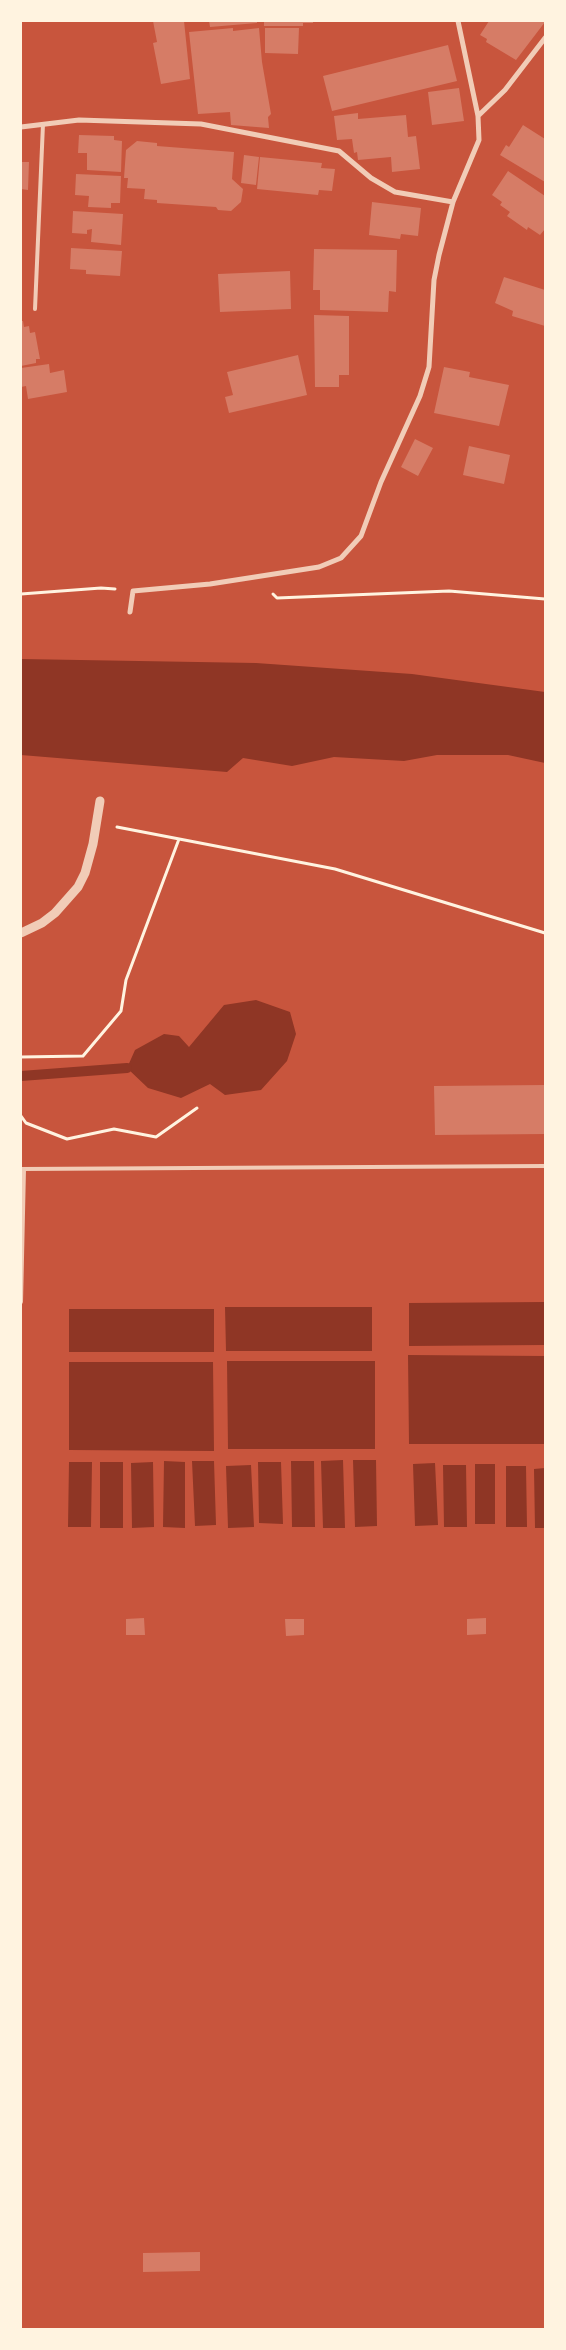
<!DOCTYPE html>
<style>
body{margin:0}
#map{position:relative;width:566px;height:2350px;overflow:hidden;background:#c8553d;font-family:Signika,sans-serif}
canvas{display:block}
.frame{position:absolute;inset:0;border:22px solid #fff3e0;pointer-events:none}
</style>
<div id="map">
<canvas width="566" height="2350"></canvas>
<div class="frame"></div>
</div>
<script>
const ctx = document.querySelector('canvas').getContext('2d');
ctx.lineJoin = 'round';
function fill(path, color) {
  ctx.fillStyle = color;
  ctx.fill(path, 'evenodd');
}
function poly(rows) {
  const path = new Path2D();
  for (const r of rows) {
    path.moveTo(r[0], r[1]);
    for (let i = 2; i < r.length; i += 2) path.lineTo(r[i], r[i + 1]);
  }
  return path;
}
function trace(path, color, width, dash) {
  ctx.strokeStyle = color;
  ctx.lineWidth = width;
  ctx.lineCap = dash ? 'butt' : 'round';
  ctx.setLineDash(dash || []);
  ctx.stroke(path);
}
fill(poly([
 [21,659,256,663,412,674,545,692,545,763,508,755,437,755,404,761,334,757,292,766,243,758,227,772,21,755],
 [256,1000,290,1012,296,1034,287,1061,261,1090,225,1095,210,1084,181,1098,148,1088,127,1068,135,1050,164,1034,179,1036,189,1047,224,1005],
 [545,1302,545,1345,409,1346,409,1303],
 [225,1307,372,1307,372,1351,226,1351],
 [69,1309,214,1309,214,1352,69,1352],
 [408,1355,545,1356,545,1444,409,1444],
 [227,1361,375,1361,375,1449,228,1449],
 [69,1362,213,1362,214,1451,69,1450],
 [343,1460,345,1528,323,1528,321,1461],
 [353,1460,376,1460,377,1526,355,1527],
 [164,1461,185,1462,185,1528,163,1527],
 [192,1461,214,1461,216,1525,195,1526],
 [291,1461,314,1461,315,1527,292,1527],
 [69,1462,92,1462,91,1527,68,1527],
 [100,1462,123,1462,123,1528,100,1528],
 [153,1462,154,1527,132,1528,131,1463],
 [258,1462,281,1462,283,1524,259,1523],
 [435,1463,438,1525,415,1526,413,1464],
 [475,1464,495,1464,495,1524,475,1524],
 [251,1465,254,1527,228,1528,226,1466],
 [443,1465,466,1465,467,1527,444,1527],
 [506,1466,526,1466,527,1527,506,1527],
 [545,1468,545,1528,535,1528,534,1469]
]), '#8f3625');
trace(poly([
 [21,1076,127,1068]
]), '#8f3625', 10);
fill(poly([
 [153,21,184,21,190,79,161,84,153,43,157,42],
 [209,21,257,21,257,23,210,27],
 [264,21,313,21,313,23,303,23,303,26,264,26],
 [489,21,545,21,545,22,516,60,486,42,487,39,480,35],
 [233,28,233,31,259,28,262,62,271,114,268,117,269,128,231,125,230,112,198,114,189,32],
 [265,28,299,28,298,54,265,53],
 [448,45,457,81,332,111,323,76],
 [459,88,464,121,432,125,428,92],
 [358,113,358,119,406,115,408,137,416,136,420,169,392,172,391,157,358,160,357,152,354,153,352,139,337,140,334,116],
 [523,125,545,139,545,182,500,155,506,145,509,147],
 [79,135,114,136,114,140,122,141,121,172,87,170,87,153,78,153],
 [137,141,157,143,157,146,234,152,232,179,243,189,241,202,231,211,218,210,216,207,157,203,157,200,144,199,145,189,127,188,128,178,124,178,126,150],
 [244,155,259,157,256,185,241,183],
 [260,157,322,163,321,168,335,169,332,191,319,190,318,195,257,189],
 [21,162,29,162,28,190,21,189],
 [508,171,545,196,545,229,540,235,528,227,527,230,507,216,510,212,500,205,502,202,492,195],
 [76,174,121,176,120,203,111,203,111,208,88,207,89,196,75,195],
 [372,202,421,208,418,236,401,234,400,239,369,235],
 [73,211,123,214,121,245,91,242,92,229,87,230,87,234,72,233],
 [71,248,122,251,120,276,86,274,86,270,70,269],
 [314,249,397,250,396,292,389,291,388,312,320,310,320,290,313,290],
 [290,271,291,309,220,312,218,274],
 [504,277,545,290,545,326,512,316,513,311,495,303],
 [314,315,349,316,349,375,339,375,339,387,315,387],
 [21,321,23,321,24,327,29,326,30,333,35,332,40,359,36,359,36,363,21,366],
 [298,355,307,395,229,413,225,397,233,395,227,372],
 [49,364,50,373,64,370,67,392,28,399,26,386,21,387,21,368],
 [444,367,470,372,469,377,509,385,499,426,434,413],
 [415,439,433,448,418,476,401,467],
 [469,446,510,455,504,484,463,475],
 [545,1085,545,1134,435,1135,434,1086],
 [144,1618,145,1635,126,1635,126,1619],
 [486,1618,486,1634,467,1635,467,1619],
 [285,1619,304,1619,304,1635,286,1636],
 [200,2252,200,2271,143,2272,143,2253]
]), '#d67c66');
trace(poly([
 [21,594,101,588,115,589],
 [273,594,277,598,449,591,545,599],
 [117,827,335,869,545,933],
 [21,1057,83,1056,121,1011,126,980,179,839],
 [21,1116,26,1123,67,1139,114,1129,156,1137,197,1108]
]), '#fff3e0', 3);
trace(poly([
 [35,309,43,124],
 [21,1169,545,1166],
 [21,1302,24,1169]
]), '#f1ccb7', 4);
trace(poly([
 [478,116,505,90,545,38],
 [21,127,79,120,201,124,339,151,371,178,395,192,453,202],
 [130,612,133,591,210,584,319,567,341,558,361,536,381,482,420,396,429,367,434,280,439,255,453,202,479,140,478,116,458,21]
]), '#f1ccb7', 5);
trace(poly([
 [21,933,42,923,55,913,78,887,85,873,93,844,100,801]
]), '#f1ccb7', 9);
</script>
